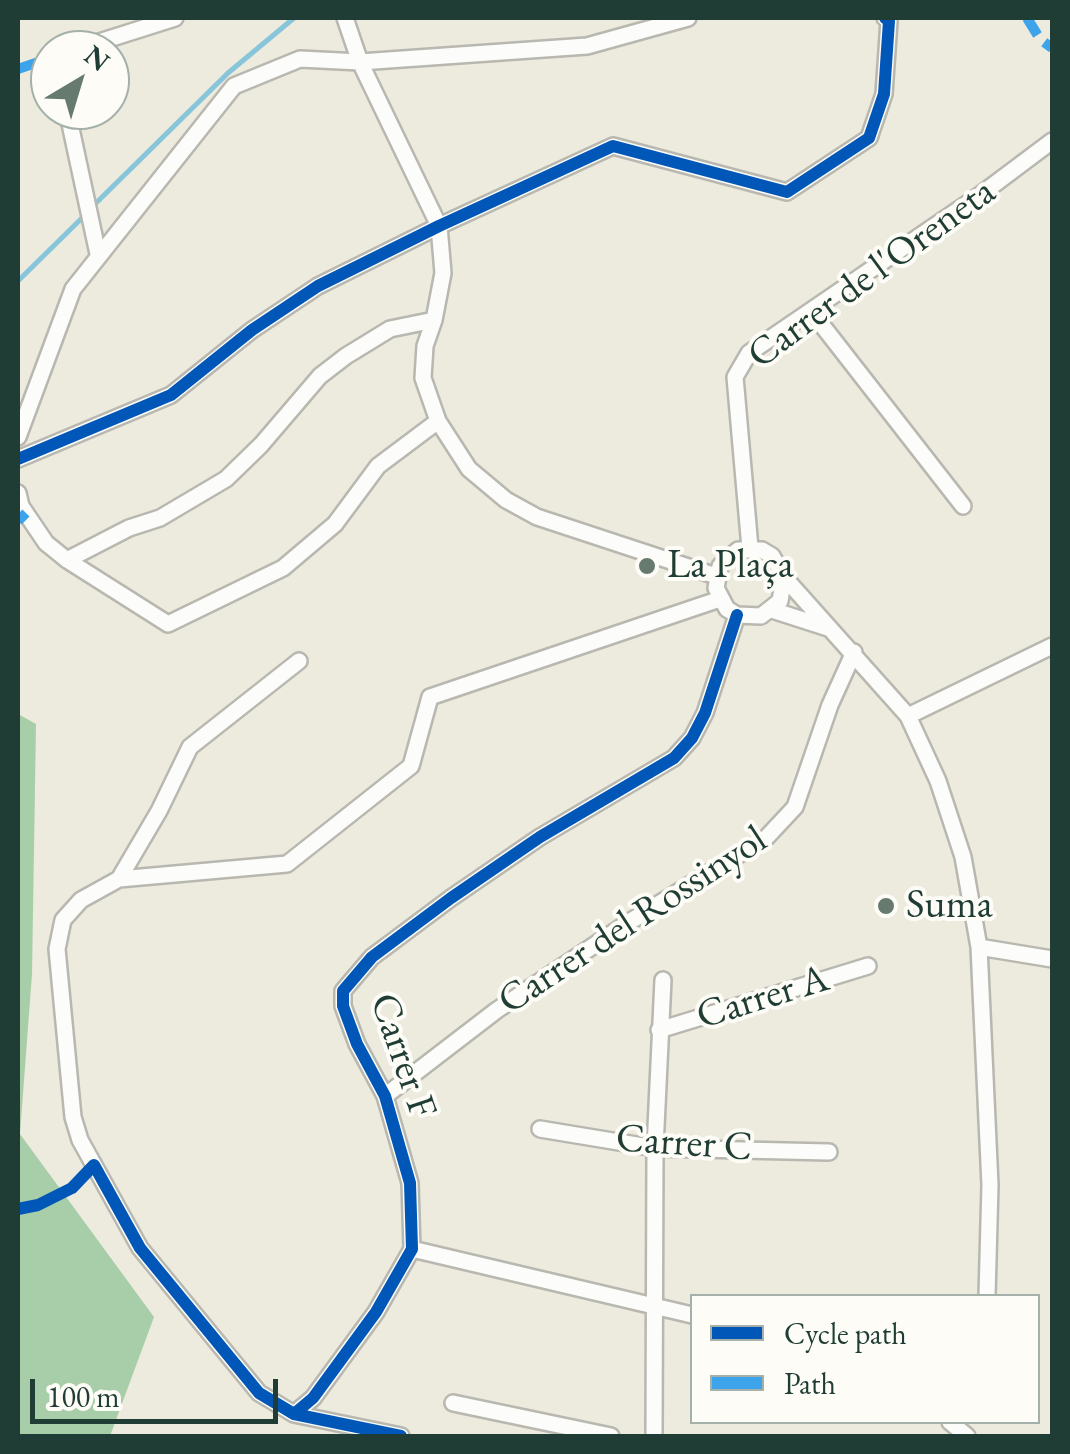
<!DOCTYPE html>
<meta charset="utf-8">
<style>
body{margin:0}
#map{position:relative;width:1070px;height:1454px;overflow:hidden;background:#edeade;font-family:"EB Garamond",serif}
canvas{display:block}
.frame{position:absolute;inset:0;border:20px solid #1f3d34;pointer-events:none}
.legend{position:absolute;left:690px;top:1294px;width:350px;height:130px;box-sizing:border-box;background:#fdfcf7;border:2px solid #a4b0a9;margin:0;padding:12px 18px;list-style:none;font-size:30px;color:#1f3d34}
.legend li{display:flex;align-items:center;gap:20px;height:50px}
.legend b{width:50px;border:2px solid #a4b0a9}
.north{position:absolute;left:30px;top:30px;width:100px;height:100px;box-sizing:border-box;background:#fdfcf7;border:2px solid #a4b0a9;border-radius:50%;rotate:38deg;font-size:28px;font-weight:700;line-height:40px;text-align:center;color:#1f3d34}
.north::after{content:'';display:block;margin:auto;width:35px;height:45px;background:#677a70;clip-path:polygon(50% 0,100% 100%,50% 72%,0 100%)}
.scale{position:absolute;left:30px;top:1379px;width:248px;height:45px;box-sizing:border-box;border:5px solid #1f3d34;border-top:0;padding-left:12px;font-size:30px;line-height:35px;white-space:nowrap;color:#1f3d34;-webkit-text-stroke:8px #fdfcf7;paint-order:stroke}
</style>
<div id="map">
<canvas width="1070" height="1454"></canvas>
<div class="frame"></div>
<ul class="legend">
<li><b style="height:12px;background:#0057b8"></b>Cycle path</li>
<li><b style="height:12px;background:#3da4eb"></b>Path</li>
</ul>
<div class="north">N</div>
<div class="scale">100 m</div>
</div>
<script>
const ctx = document.querySelector('canvas').getContext('2d');
ctx.lineJoin = 'round';
function fill(path, color) {
  ctx.fillStyle = color;
  ctx.fill(path, 'evenodd');
}
function poly(rows) {
  const path = new Path2D();
  for (const r of rows) {
    path.moveTo(r[0], r[1]);
    for (let i = 2; i < r.length; i += 2) path.lineTo(r[i], r[i + 1]);
  }
  return path;
}
function trace(path, color, width, dash) {
  ctx.strokeStyle = color;
  ctx.lineWidth = width;
  ctx.lineCap = dash ? 'butt' : 'round';
  ctx.setLineDash(dash || []);
  ctx.stroke(path);
}
function drawText(font, color, halo, rows, align = 'center') {
  ctx.font = font + ' "EB Garamond",serif';
  ctx.lineWidth = 8;
  ctx.setLineDash([]);
  ctx.textBaseline = 'middle';
  ctx.strokeStyle = halo;
  ctx.fillStyle = color;
  for (const [text, x, y, turn = 0] of rows) {
    ctx.save();
    ctx.translate(x, y);
    ctx.rotate((+turn || 0) * Math.PI / 180);
    ctx.textAlign = isNaN(turn) ? turn : align;
    if (halo) ctx.strokeText(text, 0, 0);
    ctx.fillText(text, 0, 0);
    ctx.restore();
  }
}
fill(poly([
 [18,714,36,724,32,974,20,1134,154,1317,110,1436,18,1436]
]), '#a8cea9');
trace(poly([
 [92,207,228,73,294,18],
 [18,281,85,215]
]), '#87c5da', 5);
const minor = poly([
 [345,18,360,62,439,226,443,273,434,320,425,346,423,378,438,421,469,469,506,500,537,517,716,576],
 [74,50,175,18],
 [67,110,98,254],
 [811,311,963,506],
 [18,437,73,289,234,86,300,59,360,62,587,46,688,18],
 [18,459,171,395,252,330,318,286,439,226,613,146,787,192,869,138,884,94,889,21,885,18],
 [18,493,21,506,46,543,67,560,168,624,283,568,335,524,378,466,438,421],
 [750,548,735,377,749,353,980,195,1052,141],
 [67,560,129,528,160,518,226,479,261,445,320,376,346,356,390,329,434,320],
 [784,577,780,601,761,616,737,615,727,609,716,588,720,566,738,550,762,550,772,556,784,577,908,716,938,781,963,857,979,947,990,1185,987,1296],
 [772,610,828,628],
 [908,716,1052,646],
 [119,879,159,811,190,747,299,661],
 [979,947,1052,959],
 [659,1030,868,966],
 [385,1096,497,1010,626,924,766,838,795,807,830,705,854,652],
 [540,1129,655,1148,829,1152],
 [412,1249,692,1315],
 [453,1403,611,1436],
 [294,1414,313,1398,376,1312,412,1249,410,1183,385,1096,357,1044,343,1006,343,991,372,957,451,898,540,837,674,758,692,738,705,713,737,615],
 [950,1422,967,1436],
 [401,1436,294,1414,259,1393,140,1248,80,1140,73,1117,57,949,63,920,81,900,119,879,287,864,411,766,430,697,720,599],
 [654,1436,655,1148,663,980]
]);
trace(minor, '#b8b8b0', 20);
trace(minor, '#fcfcfa', 15);
trace(poly([
 [1027,18,1040,39,1052,48],
 [18,69,50,58],
 [18,521,26,513]
]), '#3da4eb', 10, [20, 10]);
trace(poly([
 [18,459,171,395,252,330,318,286,439,226,613,146,787,192,869,138,884,94,889,21,885,18],
 [18,1209,38,1205,72,1188,94,1165,140,1248,259,1393,294,1414,401,1436],
 [294,1414,313,1398,376,1312,412,1249,410,1183,385,1096,357,1044,343,1006,343,991,372,957,451,898,540,837,674,758,692,738,705,713,737,615]
]), '#0057b8', 12);
for (const [x, y, r, color] of [
 [647,566,10,"#677a70"],
 [886,906,10,"#677a70"]
]) {
  const dot = new Path2D();
  dot.arc(x, y, r, 0, 2 * Math.PI);
  ctx.fillStyle = color;
  ctx.fill(dot);
  trace(dot, '#fdfcf7', 4);
}
drawText('40px', '#1f3d34', '#fdfcf7', [
 ["Carrer de l'Oreneta",872,274,-36],
 ["Carrer del Rossinyol",633,921,-33],
 ["Carrer A",763,998,-17],
 ["Carrer F",402,1056,71],
 ["Carrer C",684,1144,4]
]);
drawText('40px', '#1f3d34', '#fdfcf7', [
 ["La Plaça",667,566],
 ["Suma",906,906]
], 'left');
</script>
